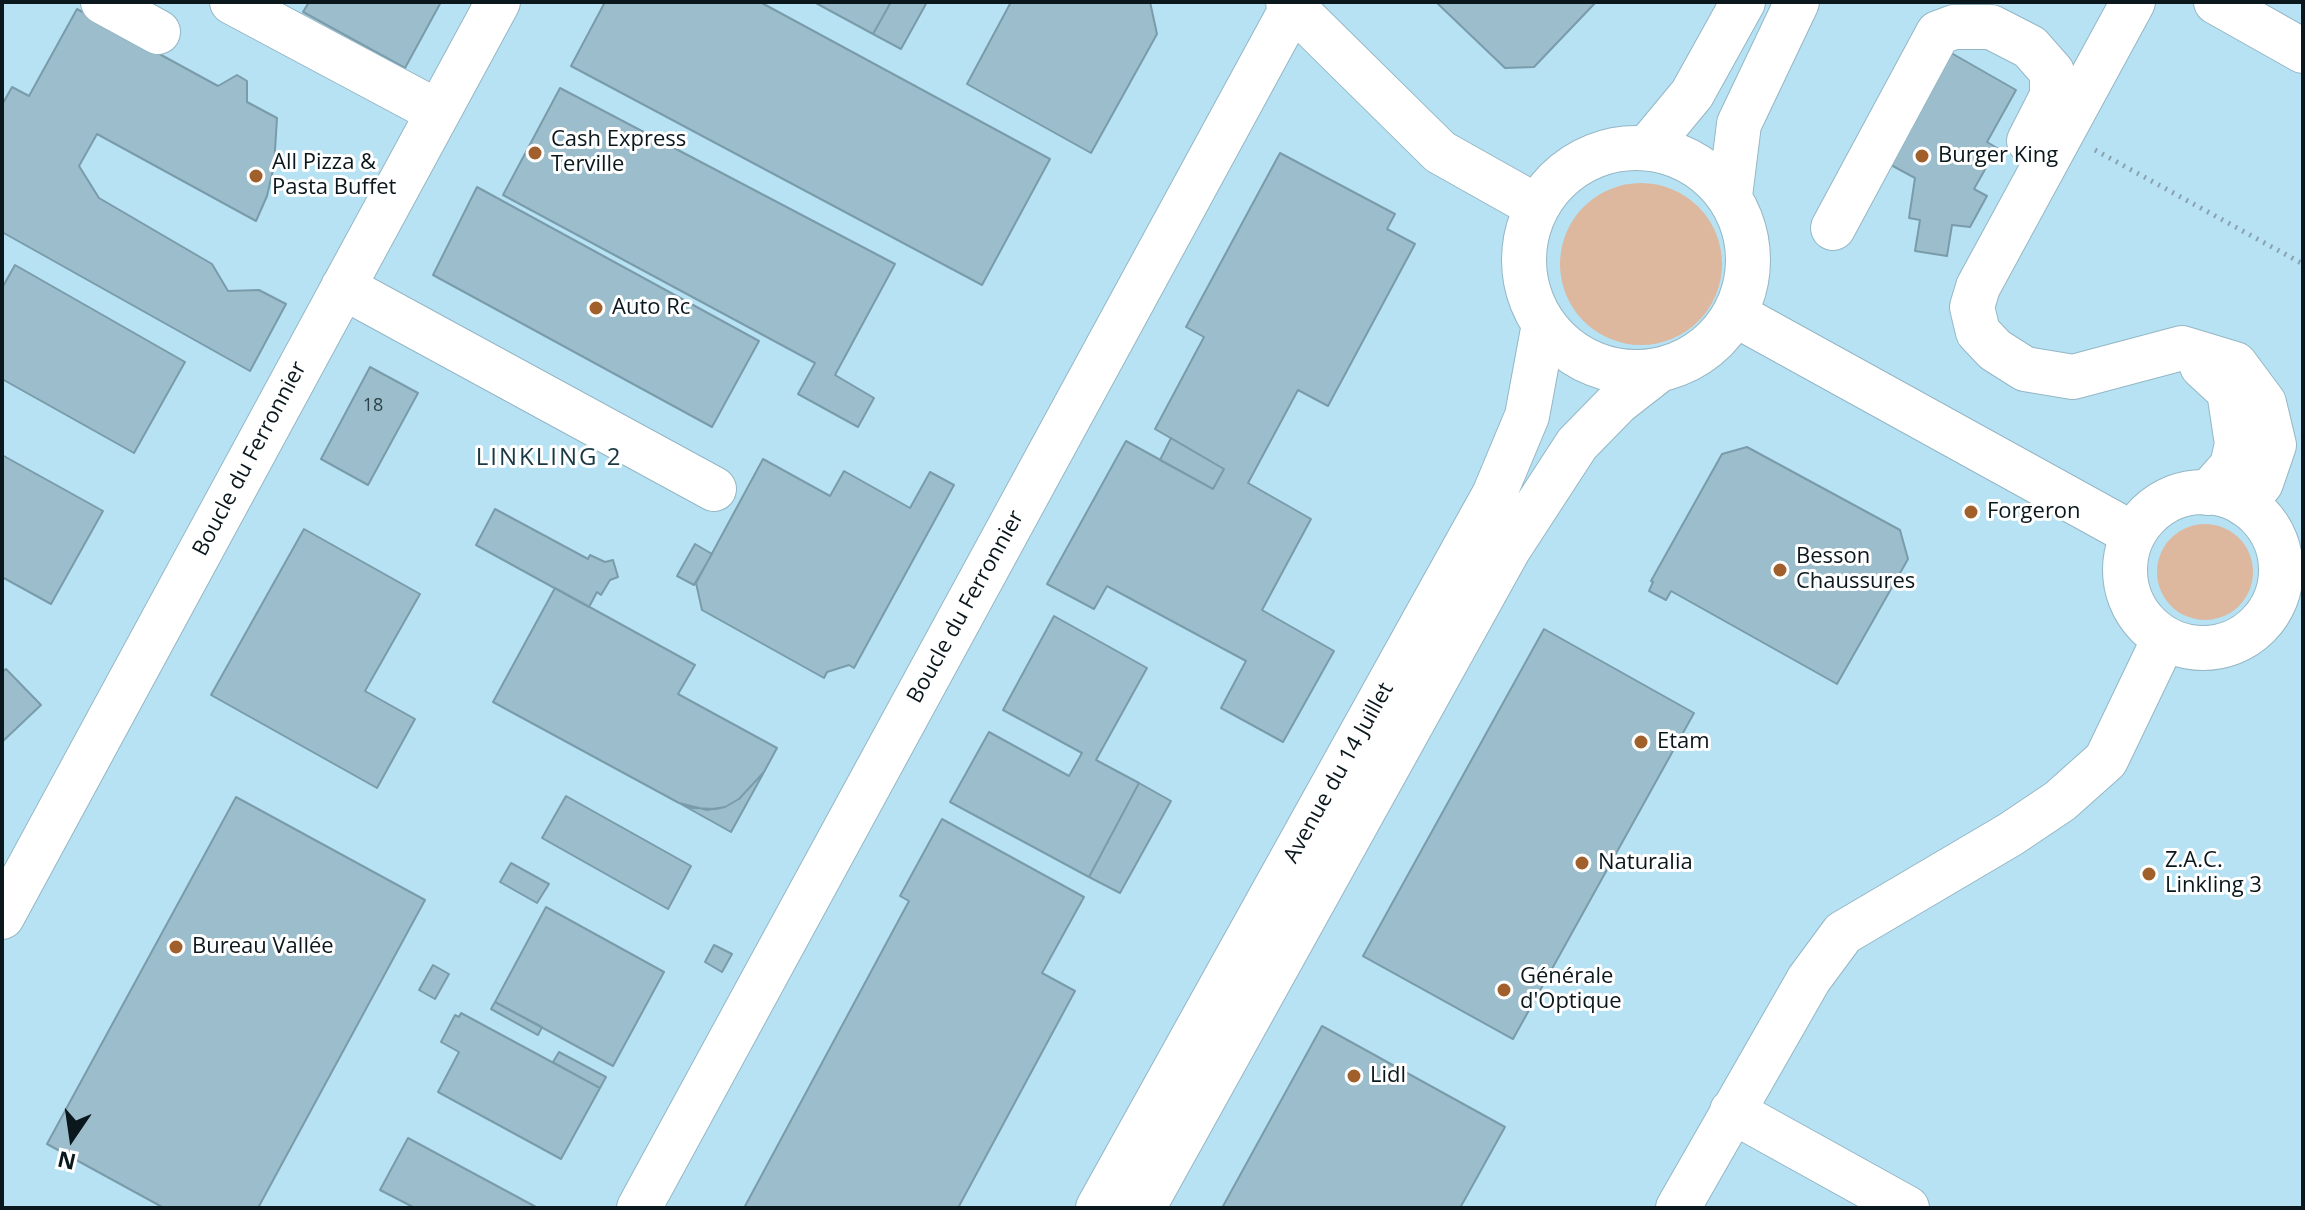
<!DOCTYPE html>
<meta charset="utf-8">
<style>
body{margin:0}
#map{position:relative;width:2305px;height:1210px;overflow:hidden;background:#caedfc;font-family:"Open Sans",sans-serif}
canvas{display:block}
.frame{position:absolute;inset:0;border:4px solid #0a171c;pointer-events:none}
.north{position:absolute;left:32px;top:1098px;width:80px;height:80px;-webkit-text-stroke:6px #fff;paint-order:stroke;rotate:193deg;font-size:22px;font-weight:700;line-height:32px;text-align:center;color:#0a171c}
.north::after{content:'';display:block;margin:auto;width:28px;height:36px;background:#0a171c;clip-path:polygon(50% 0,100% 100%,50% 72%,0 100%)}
</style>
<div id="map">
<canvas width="2305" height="1210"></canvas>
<div class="frame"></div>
<div class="north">N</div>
</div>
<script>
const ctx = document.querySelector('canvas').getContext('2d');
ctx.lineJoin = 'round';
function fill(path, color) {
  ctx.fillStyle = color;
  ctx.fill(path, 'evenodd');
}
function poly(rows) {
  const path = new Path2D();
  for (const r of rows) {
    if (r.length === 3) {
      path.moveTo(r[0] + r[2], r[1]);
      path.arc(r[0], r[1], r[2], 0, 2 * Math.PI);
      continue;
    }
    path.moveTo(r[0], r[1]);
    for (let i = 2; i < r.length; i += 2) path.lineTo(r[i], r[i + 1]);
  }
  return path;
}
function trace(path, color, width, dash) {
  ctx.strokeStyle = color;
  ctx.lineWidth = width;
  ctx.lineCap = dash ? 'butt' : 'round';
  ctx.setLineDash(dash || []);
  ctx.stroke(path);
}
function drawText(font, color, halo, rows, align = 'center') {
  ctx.font = font + ' "Open Sans",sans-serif';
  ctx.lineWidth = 6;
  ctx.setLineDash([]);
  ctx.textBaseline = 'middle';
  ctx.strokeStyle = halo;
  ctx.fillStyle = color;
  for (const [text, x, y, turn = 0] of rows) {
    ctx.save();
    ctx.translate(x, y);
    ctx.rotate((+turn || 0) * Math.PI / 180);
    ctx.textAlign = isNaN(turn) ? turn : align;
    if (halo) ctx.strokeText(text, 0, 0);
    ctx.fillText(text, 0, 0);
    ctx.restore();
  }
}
fill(poly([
 [2,2,2303,2,2303,1208,2,1208]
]), '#b6e2f4');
fill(poly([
 [1641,264,81],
 [2205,572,48]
]), '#ddb89e');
const building = poly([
 [309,2,441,2,405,68,303,12,309,2],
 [605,2,760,2,1050,159,982,285,571,66,605,2],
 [814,2,891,2,873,34,814,2],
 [891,2,927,2,901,49,873,34,891,2],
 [1011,2,1150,2,1157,34,1091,153,967,84,1011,2],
 [1436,2,1596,2,1534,67,1505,68,1436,2],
 [77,9,218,86,237,75,247,81,247,102,277,118,274,166,267,196,256,221,97,134,79,166,99,198,212,264,228,291,259,290,286,304,250,371,2,232,2,105,12,87,29,96,77,9],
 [1939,46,2016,90,1987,142,1997,148,1974,189,1987,196,1970,227,1952,225,1947,256,1915,251,1920,220,1909,218,1915,178,1880,159,1939,46],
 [560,88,895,264,835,375,874,398,858,427,798,394,815,363,503,195,560,88],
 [1280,153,1395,214,1387,229,1415,244,1328,406,1298,390,1248,483,1311,519,1262,610,1334,651,1283,742,1221,708,1246,661,1107,586,1094,609,1047,584,1126,441,1213,489,1224,469,1155,429,1204,337,1186,327,1280,153],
 [477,187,759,341,712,427,433,275,477,187],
 [15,265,185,362,134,453,2,379,2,288,15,265],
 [370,367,418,393,368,485,321,459,370,367],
 [1171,438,1224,469,1213,489,1160,460,1171,438],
 [1747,447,1900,530,1908,559,1837,684,1671,591,1666,600,1649,591,1653,582,1651,581,1722,454,1747,447],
 [2,455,103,511,51,604,2,577,2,455],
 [763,459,830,496,844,471,910,508,930,472,954,485,854,668,849,665,827,672,824,678,702,610,696,583,763,459],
 [495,509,588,559,590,555,605,562,613,560,618,577,610,580,601,595,597,592,589,607,476,545,495,509],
 [304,529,420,594,365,691,415,719,377,788,211,695,304,529],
 [695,544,712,554,694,585,677,576,695,544],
 [555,588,695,665,678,694,777,748,764,772,739,799,725,807,716,809,693,808,679,803,493,702,555,588],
 [1054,616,1147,668,1096,760,1139,783,1089,877,950,802,989,732,1069,776,1082,753,1003,710,1054,616],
 [1544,629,1694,713,1513,1039,1363,956,1544,629],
 [6,669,41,705,2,742,2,672,6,669],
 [764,772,731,832,679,803,707,810,725,807,739,799,764,772],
 [1139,783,1171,801,1120,893,1089,877,1139,783],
 [566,796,691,866,668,909,542,838,566,796],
 [236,797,425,900,258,1208,164,1208,47,1144,236,797],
 [942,819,1084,897,1042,973,1075,991,958,1208,744,1208,909,901,900,896,942,819],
 [511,863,549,884,537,903,500,882,511,863],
 [546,907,664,972,613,1066,495,1002,546,907],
 [714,945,732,954,722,972,705,962,714,945],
 [433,965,449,974,435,999,419,990,433,965],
 [495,1002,542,1027,538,1035,491,1009,495,1002],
 [461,1013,600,1088,561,1159,438,1092,459,1052,441,1042,455,1015,459,1017,461,1013],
 [1322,1026,1505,1127,1460,1208,1222,1208,1322,1026],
 [559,1052,606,1077,600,1088,553,1062,559,1052],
 [408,1138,536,1207,415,1208,380,1190,408,1138]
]);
fill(building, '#9cbecc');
trace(building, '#7a9caa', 2);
const minor = poly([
 [103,2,158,32],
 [232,2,438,112],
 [1288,2,1440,152,1536,206],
 [2133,2,1978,287,1972,307,1978,332,1995,350,2025,369,2073,377,2182,348,2235,364,2264,403,2274,445,2261,483,2244,504],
 [2216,2,2303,51],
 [1833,228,1938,33,1954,27,1991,27,2030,47,2052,72,2052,96,2029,141],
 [343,287,714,489],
 [1736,315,2133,534],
 [2202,366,2229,391,2237,444,2232,466,2208,493],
 [2203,570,78],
 [2,917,498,2],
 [1732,1111,1907,1208],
 [639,1208,1293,6],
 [1678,1208,1809,979,1843,933,2011,834,2060,801,2106,760,2164,639]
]);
const major = poly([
 [1648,147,1692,94,1743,2],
 [1636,260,112],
 [1730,196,1739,124,1797,2],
 [1098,1208,1494,495,1527,416,1544,324],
 [1143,1208,1508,550,1577,444,1618,402,1659,370]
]);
trace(minor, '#95b7c5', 46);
trace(major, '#95b7c5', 46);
trace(poly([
 [2095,150,2303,264]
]), '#88a3af', 5, [2, 6]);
trace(minor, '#fff', 44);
trace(major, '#fff', 44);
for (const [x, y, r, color] of [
 [535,153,8,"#a1602b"],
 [1922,156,8,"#a1602b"],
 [256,176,8,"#a1602b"],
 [596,308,8,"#a1602b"],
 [1971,512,8,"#a1602b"],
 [1780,570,8,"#a1602b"],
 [1641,742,8,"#a1602b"],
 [1582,863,8,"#a1602b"],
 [2149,874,8,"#a1602b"],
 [176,947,8,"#a1602b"],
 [1504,990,8,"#a1602b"],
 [1354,1076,8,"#a1602b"]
]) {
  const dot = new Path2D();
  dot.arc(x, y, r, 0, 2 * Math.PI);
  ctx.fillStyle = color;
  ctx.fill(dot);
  trace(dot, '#fff', 3);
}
drawText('18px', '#2e4148', null, [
 ["18",373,406]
]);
drawText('22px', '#0a171c', '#fff', [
 ["Cash Express",551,140],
 ["Terville",551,165],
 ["Burger King",1938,156],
 ["All Pizza &",272,163],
 ["Pasta Buffet",272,188],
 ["Auto Rc",612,308],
 ["Forgeron",1987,512],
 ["Besson",1796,557],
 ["Chaussures",1796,582],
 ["Etam",1657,742],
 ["Z.A.C.",2165,861],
 ["Linkling 3",2165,886],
 ["Naturalia",1598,863],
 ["Bureau Vallée",192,947],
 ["Générale",1520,977],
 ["d'Optique",1520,1002],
 ["Lidl",1370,1076]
], 'left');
drawText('22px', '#0a171c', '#fff', [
 ["Boucle du Ferronnier",250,459,-62],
 ["Boucle du Ferronnier",966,607,-61],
 ["Avenue du 14 Juillet",1339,773,-61]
]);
ctx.letterSpacing = '2px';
drawText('24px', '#193844', '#fff', [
 ["LINKLING 2",549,458]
]);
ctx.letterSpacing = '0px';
</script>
